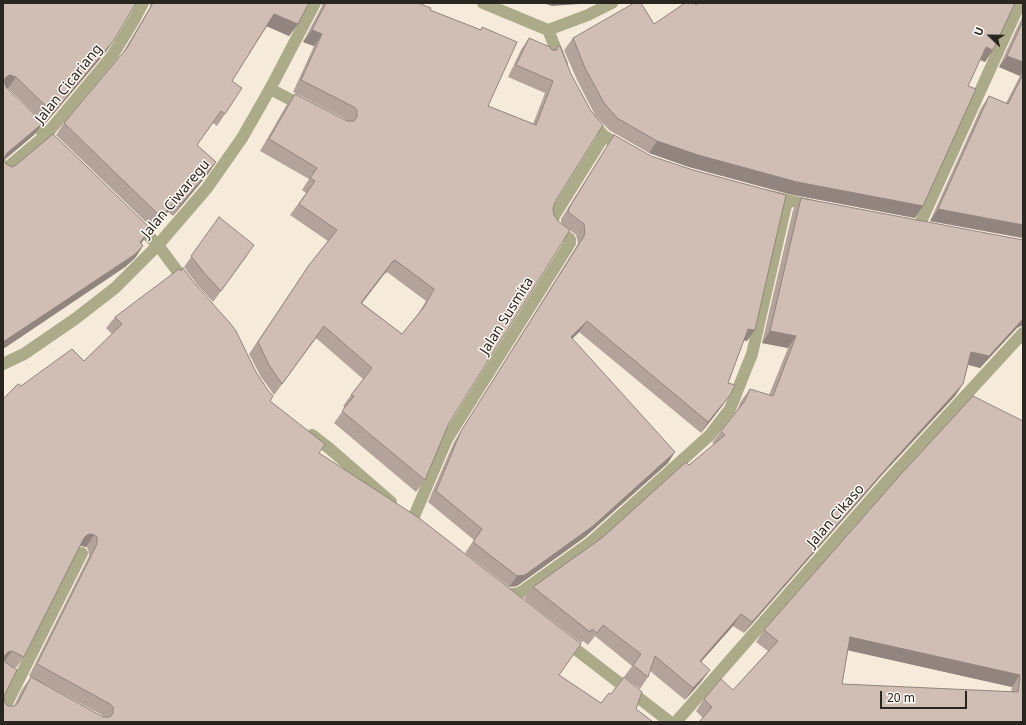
<!DOCTYPE html>
<style>
body{margin:0}
#map{position:relative;width:1026px;height:725px;overflow:hidden;background:#f6ebdb;font-family:"Noto Sans",sans-serif}
canvas{display:block}
.frame{position:absolute;inset:0;border:4px solid #29251f;pointer-events:none}
.north{position:absolute;left:970px;top:16px;width:40px;height:40px;-webkit-text-stroke:3px #fef9f3;paint-order:stroke;rotate:292deg;font-size:11px;font-weight:700;line-height:16px;text-align:center;color:#29251f}
.north::after{content:'';display:block;margin:auto;width:14px;height:18px;background:#29251f;clip-path:polygon(50% 0,100% 100%,50% 72%,0 100%)}
.scale{position:absolute;left:880px;top:691px;width:87px;height:18px;box-sizing:border-box;border:2px solid #29251f;border-top:0;padding-left:5px;font-size:12px;line-height:14px;white-space:nowrap;color:#29251f;-webkit-text-stroke:3px #fef9f3;paint-order:stroke}
</style>
<div id="map">
<canvas width="1026" height="725"></canvas>
<div class="frame"></div>
<div class="north">U</div>
<div class="scale">20 m</div>
</div>
<script>
const ctx = document.querySelector('canvas').getContext('2d');
ctx.lineJoin = 'round';
function poly(rows) {
  const path = new Path2D();
  for (const r of rows) {
    path.moveTo(r[0], r[1]);
    for (let i = 2; i < r.length; i += 2) path.lineTo(r[i], r[i + 1]);
  }
  return path;
}
function trace(path, color, width, dash) {
  ctx.strokeStyle = color;
  ctx.lineWidth = width;
  ctx.lineCap = dash ? 'butt' : 'round';
  ctx.setLineDash(dash || []);
  ctx.stroke(path);
}
function fill(path, color) {
  ctx.fillStyle = color;
  ctx.fill(path, 'evenodd');
}
function drawText(font, color, halo, rows, align = 'center') {
  ctx.font = font + ' "Noto Sans",sans-serif';
  ctx.lineWidth = 3;
  ctx.setLineDash([]);
  ctx.textBaseline = 'middle';
  ctx.strokeStyle = halo;
  ctx.fillStyle = color;
  for (const [text, x, y, turn = 0] of rows) {
    ctx.save();
    ctx.translate(x, y);
    ctx.rotate((+turn || 0) * Math.PI / 180);
    ctx.textAlign = isNaN(turn) ? turn : align;
    if (halo) ctx.strokeText(text, 0, 0);
    ctx.fillText(text, 0, 0);
    ctx.restore();
  }
}
trace(poly([
 [483,3,548,30,588,15,612,3],
 [548,30,562,64],
 [270,89,305,107],
 [27,117,60,149],
 [589,118,604,136,625,148],
 [3,171,46,135,112,56,134,20,143,3],
 [769,196,814,206],
 [136,224,158,245,186,283],
 [919,226,1020,3],
 [3,364,24,354,75,319,115,288,158,245,207,188,242,138,270,89,315,3],
 [312,435,330,449,391,502],
 [412,521,447,439,570,243,570,239,555,228,552,223,554,216,604,136],
 [506,595,520,593,590,543,710,435,730,409,752,354,787,201],
 [565,641,670,722],
 [3,711,82,553],
 [676,722,888,480,1023,333]
]), '#abab89', 12);
fill(poly([
 [3,3,106,52,45,124,8,88,7,88,34,135,4,160,6,164,143,241,141,243,143,246,135,258,125,267,3,349],
 [150,3,309,3,298,24,289,36,267,26,232,81,225,114,217,126,213,123,197,145,216,162,208,174,173,216,168,212,153,229,56,135,64,123,122,54,150,7],
 [322,3,418,3,430,10,481,30,482,27,488,106,533,124,545,93,508,77,521,50,529,38,552,50,555,50,557,47,555,202,449,423,425,480,416,492,334,423,345,408,343,406,363,379,316,338,274,395,261,377,249,354,301,277,309,265,328,241,290,215,306,193,302,190,309,179,260,151,286,106,295,94,347,121,345,119,293,92,314,46,303,42,322,6],
 [387,272,426,301,418,314,402,334,362,303,385,273,386,274],
 [696,5,993,50,985,62,980,60,968,86,923,206,915,218,789,194,689,167,649,153,609,130,595,115,577,80,564,50,573,38,654,24],
 [1023,15,1023,238,930,221,981,108,989,96,1006,103,1020,76,999,67],
 [614,135,747,341,744,340,728,383,723,405,701,433,579,332,572,339,668,463,585,537,517,586,509,587,465,553,474,540,428,502,454,442,576,247,578,243,576,235,561,223,561,219,607,146],
 [801,198,1021,326,1017,328,980,368,968,365,963,384,955,396,882,475,744,633,733,626,701,662,701,682,685,700,650,671,648,677,640,689,624,677,632,666,595,636,588,645,583,641,581,643,524,599,533,587,603,537,714,444,712,443,721,431,737,410,741,401,750,389,769,395,788,348,762,343,793,210],
 [219,217,247,256,213,302,197,285,184,267],
 [115,317,256,372,270,401,319,453,559,675,601,703,636,709,3,722,3,399,21,386,84,361,112,334,106,328],
 [79,546,82,546,86,547,88,549,89,556,29,676,102,715,103,717,31,677,22,689,14,706,8,706,5,703,4,696,12,667,16,668,24,657],
 [1023,421,1023,722,703,718,696,711,704,699,733,690,768,651,756,642,764,630],
 [848,650,1012,687,1011,692,842,684]
]), '#b3a39b');
fill(poly([
 [543,3,593,3,552,6],
 [274,14,298,24,289,36,266,26],
 [312,30,322,34,314,46,303,42],
 [114,40,106,52,45,124,53,113],
 [986,47,993,50,985,62,978,59],
 [1007,56,1023,62,1023,71,1020,76,999,67],
 [10,75,16,77,8,88,3,87,3,81,6,77],
 [43,123,34,135,3,161,6,154],
 [657,141,923,206,915,218,789,194,689,167,649,153],
 [216,162,208,174,173,216,181,204],
 [176,200,168,212,153,229,161,217],
 [938,209,1023,225,1023,238,930,221],
 [151,229,143,241,132,254,140,242],
 [143,246,135,258,125,267,3,349,3,342],
 [393,261,385,273,353,315,361,303],
 [1023,319,1023,326,1021,326,1017,328,980,368,963,363,971,352],
 [587,321,579,332,563,348,571,337],
 [324,326,316,338,274,395,282,384],
 [748,329,755,330,747,341,741,340],
 [770,331,796,336,788,348,762,343],
 [963,384,955,396,882,475,744,633,752,622,891,463],
 [731,394,723,405,701,433,708,422],
 [675,452,668,463,585,537,517,586,509,587,517,576],
 [90,534,94,535,86,547,82,546,78,547,84,538,87,535],
 [741,614,733,626,691,673,700,661],
 [850,637,1020,675,1012,687,842,649],
 [12,651,3,663,3,657,8,652],
 [710,670,701,682,685,700,693,688]
]), '#92847e');
const building = poly([
 [3,3,136,3,114,40,53,113,16,77,10,75,6,77,4,81,6,87,43,123,6,154,4,160,6,164,12,167,16,165,53,134,151,229,140,242,143,246,134,255,3,342,3,3],
 [153,3,309,3,298,24,274,14,232,81,242,88,225,114,221,111,197,145,216,162,181,204,176,200,161,217,64,123,127,48,153,3],
 [326,3,418,3,431,8,430,10,481,30,482,27,517,42,488,106,536,125,553,81,516,65,529,38,550,47,552,50,557,50,557,47,560,46,571,74,591,111,603,125,555,202,553,209,554,215,559,222,570,230,449,423,425,480,342,411,354,396,351,395,372,368,324,326,282,384,269,365,258,342,309,265,337,230,299,204,315,181,310,178,317,168,269,139,295,94,347,121,354,121,357,117,357,110,354,107,301,80,322,34,312,30,326,3],
 [395,260,434,289,424,307,402,334,361,303,393,261,394,262,395,260],
 [634,3,641,3,654,24,685,3,694,3,696,5,699,3,1015,3,993,50,986,47,968,86,976,89,923,206,797,182,698,155,657,141,617,118,604,103,585,68,573,38,634,3],
 [1023,21,1023,62,1007,56,1023,21],
 [1023,74,1023,225,938,209,989,96,1008,104,1023,74],
 [614,135,651,156,693,170,786,195,755,330,748,329,728,383,735,385,731,394,708,422,587,321,571,337,675,452,593,526,525,575,517,576,473,542,482,529,436,491,461,431,584,236,585,232,584,224,568,212,569,208,614,135],
 [801,198,1023,240,1023,319,989,356,971,352,963,384,891,463,752,622,741,614,700,661,710,670,693,688,655,656,648,677,633,665,641,654,603,625,597,633,592,629,590,632,533,587,603,537,686,462,689,465,725,435,721,431,744,402,750,389,773,396,796,336,770,331,801,198],
 [219,217,254,245,221,291,205,274,191,256,219,217],
 [183,268,194,283,230,323,236,331,256,372,267,389,273,396,270,401,325,444,319,453,419,518,581,644,559,675,601,703,609,693,611,694,624,677,642,692,636,709,653,722,3,722,3,399,18,384,21,386,72,349,84,361,122,324,115,317,179,269,181,271,183,268],
 [90,534,94,535,97,537,97,544,37,664,110,704,113,707,113,713,110,717,103,717,31,677,18,703,15,706,8,706,5,703,4,696,17,670,5,662,4,659,5,655,8,652,12,651,24,657,84,538,87,535,90,534],
 [973,396,1023,421,1023,722,699,722,712,707,704,699,721,679,733,690,778,641,764,630,902,473,973,396],
 [850,637,1020,675,1018,692,842,684,850,637]
]);
fill(building, '#d0bdb4');
trace(building, '#92847e', 1);
drawText('14px', '#29251f', '#fef9f3', [
 ["Jalan Cicariang",69,84,-51],
 ["Jalan Ciwaregu",176,199,-50],
 ["Jalan Susmita",507,316,-58],
 ["Jalan Cikaso",836,516,-49]
]);
</script>
